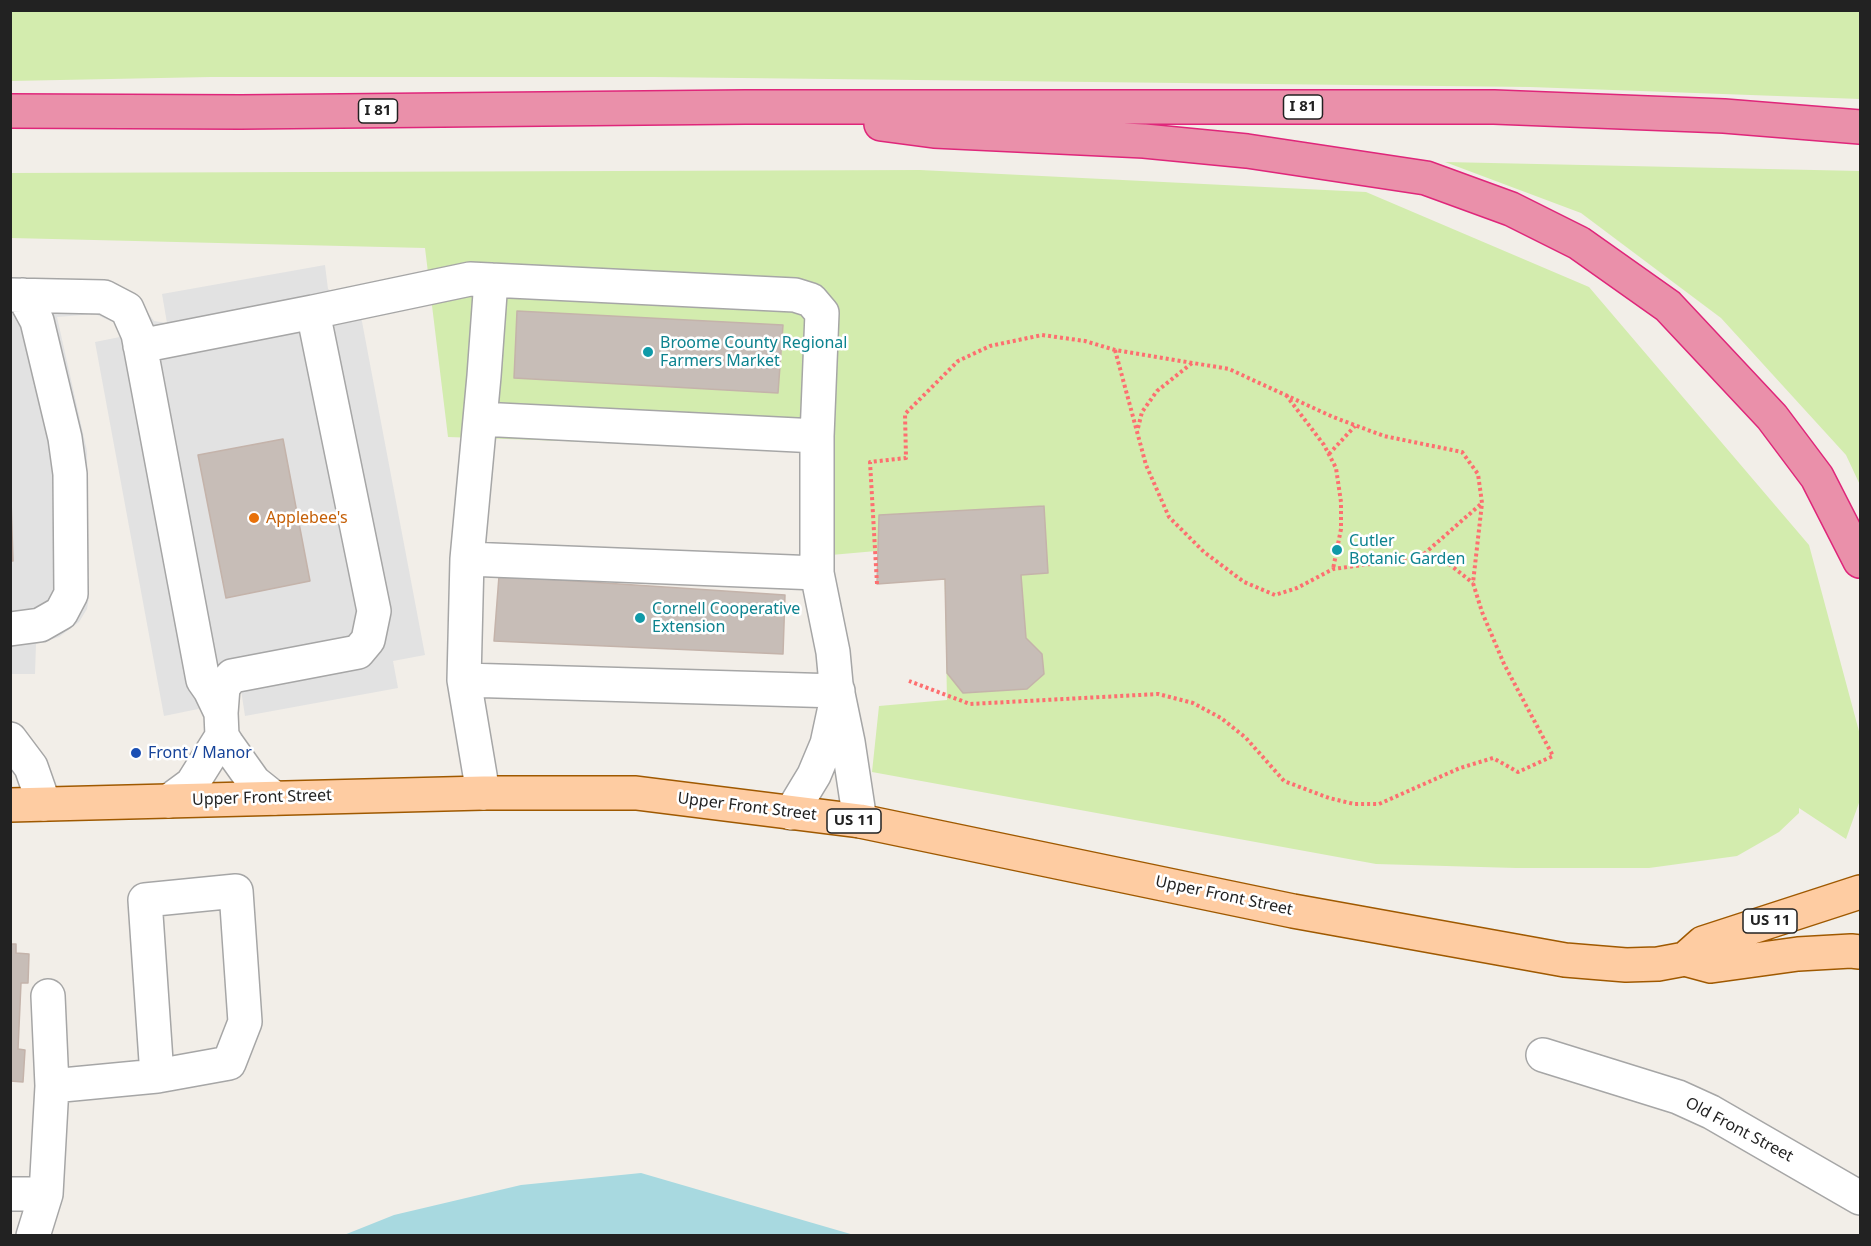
<!DOCTYPE html>
<style>
body{margin:0}
#map{position:relative;width:1871px;height:1246px;overflow:hidden;background:#f2eee8;font-family:"Noto Sans",sans-serif}
canvas{display:block}
.frame{position:absolute;inset:0;border:12px solid #222;pointer-events:none}
</style>
<div id="map">
<canvas width="1871" height="1246"></canvas>
<div class="frame"></div>
</div>
<script>
const ctx = document.querySelector('canvas').getContext('2d');
ctx.lineJoin = 'round';
function fill(path, color) {
  ctx.fillStyle = color;
  ctx.fill(path, 'evenodd');
}
function poly(rows) {
  const path = new Path2D();
  for (const r of rows) {
    path.moveTo(r[0], r[1]);
    for (let i = 2; i < r.length; i += 2) path.lineTo(r[i], r[i + 1]);
  }
  return path;
}
function trace(path, color, width, dash) {
  ctx.strokeStyle = color;
  ctx.lineWidth = width;
  ctx.lineCap = dash ? 'butt' : 'round';
  ctx.setLineDash(dash || []);
  ctx.stroke(path);
}
function drawText(font, color, halo, rows, align = 'center') {
  ctx.font = font + ' "Noto Sans",sans-serif';
  ctx.lineWidth = 5;
  ctx.setLineDash([]);
  ctx.textBaseline = 'middle';
  ctx.strokeStyle = halo;
  ctx.fillStyle = color;
  for (const [text, x, y, turn = 0] of rows) {
    ctx.save();
    ctx.translate(x, y);
    ctx.rotate((+turn || 0) * Math.PI / 180);
    ctx.textAlign = isNaN(turn) ? turn : align;
    if (halo) ctx.strokeText(text, 0, 0);
    ctx.fillText(text, 0, 0);
    ctx.restore();
  }
}
fill(poly([
 [1860,10,1860,99,1530,87,654,77,211,77,10,81,11,10],
 [1445,162,1860,171,1860,485,1846,455,1721,318,1581,213],
 [920,170,1366,192,1589,287,1809,545,1860,735,1860,800,1846,839,1799,808,1799,813,1779,832,1737,856,1649,868,1516,868,1376,864,872,772,879,706,947,700,944,545,831,555,826,450,448,437,425,248,11,238,11,173]
]), '#d3ecae');
fill(poly([
 [325,265,328,289,335,293,356,290,425,655,393,661,398,688,245,716,241,690,203,708,164,716,95,342,120,337,115,323,95,314,57,317,87,451,89,597,87,609,79,622,59,637,36,644,35,674,11,674,10,561,13,560,10,468,11,278,114,282,135,295,154,321,167,323,162,294],
 [283,439,310,581,226,598,198,455]
]), '#e2e2e2');
fill(poly([
 [641,1173,854,1235,344,1235,394,1215,521,1185]
]), '#a8d9e0');
const building = poly([
 [517,311,783,325,778,393,514,378,517,311],
 [283,439,310,581,226,598,198,455,283,439],
 [10,468,13,561,10,561,10,468],
 [1044,506,1048,573,1021,575,1026,638,1042,654,1044,674,1027,689,963,693,947,673,945,579,877,584,879,515,1044,506],
 [499,576,785,595,783,654,494,641,499,576],
 [10,944,16,944,16,953,29,954,28,983,21,983,18,1049,25,1050,23,1082,10,1081,10,944]
]);
fill(building, '#c7bdb7');
trace(building, '#c4b3aa', 1.5);
const minor = poly([
 [10,295,104,297,127,309,138,334,203,680,210,690,221,713,222,736,227,744,254,782,274,798],
 [313,312,470,279,795,295,811,300,822,313,817,436,817,573],
 [140,346,313,312,374,611,368,640,358,652,232,676,223,687,221,713],
 [480,419,817,436],
 [467,559,817,573,833,652,836,684,848,742,860,821],
 [10,629,40,625,61,613,71,594,70,474,65,438,37,321,23,295],
 [464,680,838,691],
 [10,739,31,767,44,804],
 [483,793,464,680,467,559,484,376,491,280],
 [169,801,192,784,222,736],
 [791,813,814,775,827,744,836,702],
 [1543,1055,1678,1097,1711,1112,1860,1198],
 [52,1086,157,1076,145,900,236,891,245,1022,229,1063,157,1076],
 [10,1194,46,1194,52,1086,48,996],
 [33,1236,46,1194]
]);
const major = poly([
 [10,805,483,793,636,793,860,821,1293,911,1565,960,1626,965,1658,964,1685,959,1711,966,1798,954,1851,951,1860,952],
 [1685,959,1703,943,1860,892]
]);
const highway = poly([
 [10,111,241,112,745,107,1494,107,1724,116,1860,127],
 [881,124,934,131,1144,141,1247,151,1426,178,1511,209,1579,243,1668,306,1772,417,1817,477,1860,561]
]);
trace(minor, '#a6a6a6', 36);
trace(major, '#9f5900', 36);
trace(highway, '#df267a', 36);
trace(poly([
 [1115,350,1146,465,1169,517,1204,552,1244,582,1275,595,1297,588,1333,569,1400,560,1424,554,1449,564,1473,583],
 [1286,395,1324,445,1336,468,1341,502,1341,529,1333,569],
 [1138,428,1142,412,1157,391,1192,363],
 [1329,454,1355,426],
 [1424,554,1482,503],
 [877,584,870,462,906,458,905,414,958,361,990,346,1042,335,1085,341,1115,350,1229,369,1333,417,1384,436,1462,452,1478,474,1482,503,1473,583,1482,612,1504,664,1553,756,1518,772,1493,758,1460,768,1379,804,1354,804,1329,798,1284,781,1246,738,1221,718,1193,703,1158,694,970,704,909,681]
]), '#fd6f70', 4, [3, 3]);
trace(minor, '#fff', 33);
trace(major, '#fecca2', 33);
trace(highway, '#ea90aa', 33);
for (const [x, y, r, color] of [
 [648,352,6,"#0f9aa8"],
 [254,518,6,"#e8710a"],
 [1337,550,6,"#0f9aa8"],
 [640,618,6,"#0f9aa8"],
 [136,753,6,"#1a4fb4"]
]) {
  const dot = new Path2D();
  dot.arc(x, y, r, 0, 2 * Math.PI);
  ctx.fillStyle = color;
  ctx.fill(dot);
  trace(dot, '#fff', 2);
}
for (const [x, y, w] of [
 [1303,107,39],
 [378,111,39],
 [854,821,54],
 [1770,921,54]
]) {
  const box = new Path2D();
  box.roundRect(x - w / 2, y - 12, w, 24, 4.5);
  ctx.fillStyle = '#fff';
  ctx.fill(box);
  trace(box, '#222', 1.5);
}
drawText('bold 15px', '#222', null, [
 ["I 81",1303,107],
 ["I 81",378,111],
 ["US 11",854,821],
 ["US 11",1770,921]
]);
drawText('16px', '#0d838f', '#fff', [
 ["Broome County Regional",660,343],
 ["Farmers Market",660,361],
 ["Cutler",1349,541],
 ["Botanic Garden",1349,559],
 ["Cornell Cooperative",652,609],
 ["Extension",652,627]
], 'left');
drawText('16px', '#c56008', '#fff', [
 ["Applebee's",266,518]
], 'left');
drawText('16px', '#164399', '#fff', [
 ["Front / Manor",148,753]
], 'left');
drawText('16px', '#222', '#fff', [
 ["Upper Front Street",262,798,-2],
 ["Upper Front Street",747,807,7],
 ["Upper Front Street",1224,896,12],
 ["Old Front Street",1739,1130,28]
]);
</script>
